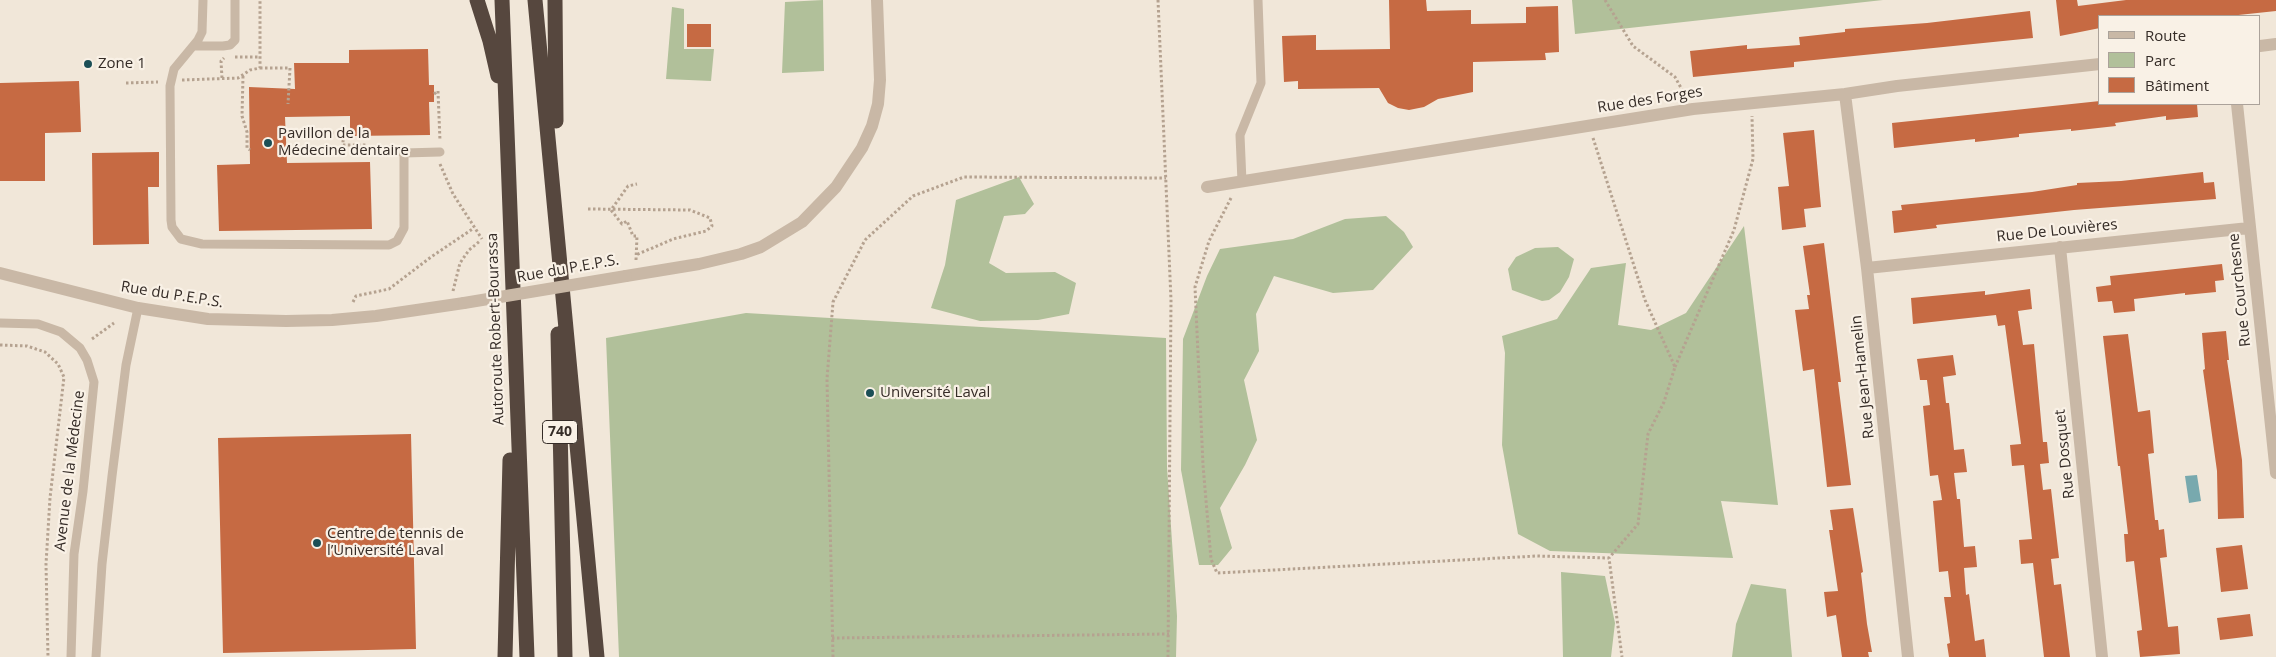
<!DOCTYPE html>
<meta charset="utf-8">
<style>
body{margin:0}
#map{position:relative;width:2276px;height:657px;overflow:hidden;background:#f1e7d9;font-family:"Open Sans",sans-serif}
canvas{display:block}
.legend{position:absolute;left:2098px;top:15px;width:162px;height:90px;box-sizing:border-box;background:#f9f1e6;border:1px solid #aba29a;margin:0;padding:6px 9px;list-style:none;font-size:15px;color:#352c27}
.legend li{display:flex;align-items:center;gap:10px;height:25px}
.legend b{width:25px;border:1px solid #aba29a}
</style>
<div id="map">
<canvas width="2276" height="657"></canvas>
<ul class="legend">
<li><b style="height:6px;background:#c9b8a6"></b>Route</li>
<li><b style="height:14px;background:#b1c09a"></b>Parc</li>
<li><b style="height:14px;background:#c66a43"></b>Bâtiment</li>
</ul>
</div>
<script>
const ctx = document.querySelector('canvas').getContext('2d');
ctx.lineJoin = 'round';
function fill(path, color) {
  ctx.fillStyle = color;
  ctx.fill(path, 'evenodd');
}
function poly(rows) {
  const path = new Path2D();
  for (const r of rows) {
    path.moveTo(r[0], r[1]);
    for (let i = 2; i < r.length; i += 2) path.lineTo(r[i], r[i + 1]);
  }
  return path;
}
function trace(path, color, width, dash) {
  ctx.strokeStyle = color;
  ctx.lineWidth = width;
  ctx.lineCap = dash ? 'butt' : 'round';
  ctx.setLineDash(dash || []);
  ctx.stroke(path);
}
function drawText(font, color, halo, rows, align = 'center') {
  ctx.font = font + ' "Open Sans",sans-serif';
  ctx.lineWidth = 4.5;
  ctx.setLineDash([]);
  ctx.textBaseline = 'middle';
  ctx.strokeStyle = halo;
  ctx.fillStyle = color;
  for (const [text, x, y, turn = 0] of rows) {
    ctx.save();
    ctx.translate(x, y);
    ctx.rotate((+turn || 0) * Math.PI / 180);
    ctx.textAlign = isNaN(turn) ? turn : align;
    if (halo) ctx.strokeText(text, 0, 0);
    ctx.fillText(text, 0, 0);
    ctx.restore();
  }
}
fill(poly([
 [823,0,824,71,782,73,785,2],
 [1572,0,1883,0,1575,34],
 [672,7,684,9,684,49,714,49,711,81,666,79],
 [1019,177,1034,204,1025,214,1004,216,989,263,1006,273,1055,272,1076,283,1069,314,1038,320,980,321,931,308,945,265,956,200],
 [1386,216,1404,232,1413,247,1373,290,1333,293,1274,276,1256,314,1259,351,1244,380,1257,440,1245,465,1220,508,1232,548,1218,565,1199,565,1181,470,1183,339,1207,276,1220,249,1293,239,1345,219],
 [1744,226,1778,505,1721,501,1733,558,1550,551,1518,534,1502,445,1505,353,1502,336,1557,319,1591,268,1626,263,1618,325,1651,330,1686,313],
 [1558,247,1574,259,1569,277,1560,292,1549,300,1542,301,1512,290,1508,269,1516,257,1535,248],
 [746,313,1166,338,1167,467,1177,616,1176,657,619,657,606,338],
 [1561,572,1605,576,1615,623,1611,657,1563,657],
 [1751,584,1786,589,1792,657,1732,657,1736,624]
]), '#b1c09a');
fill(poly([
 [2197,475,2201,501,2189,503,2185,476]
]), '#78a9ae');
fill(poly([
 [1389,0,1426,0,1427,11,1471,10,1471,24,1526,23,1526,7,1558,6,1559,52,1545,53,1546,60,1473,62,1473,92,1438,99,1424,107,1409,110,1398,108,1388,103,1379,88,1298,89,1298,81,1284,82,1282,36,1316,35,1316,50,1390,49],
 [2056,0,2077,0,2078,6,2126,0,2276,0,2276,11,2229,16,2100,16,2100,28,2060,36],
 [2030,11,2033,38,1794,62,1794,67,1693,77,1690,51,1747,45,1747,49,1800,45,1799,37,1845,32,1845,29,1927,23],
 [687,24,711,24,711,47,687,47],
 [428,49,429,85,434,85,434,102,429,102,430,135,350,136,350,116,285,117,287,163,370,162,372,229,219,231,217,165,250,164,249,87,295,89,294,63,349,63,349,50],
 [79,81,81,132,45,133,45,181,0,181,0,83],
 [2100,101,2100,104,2197,104,2198,117,2166,120,2166,116,2115,123,2116,126,2071,131,2071,129,2019,134,2019,137,1975,142,1975,139,1894,148,1892,123],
 [1814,130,1821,207,1804,209,1806,227,1782,230,1778,187,1789,186,1783,133],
 [159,152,159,187,148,187,149,244,93,245,92,153],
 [2203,172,2204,183,2214,182,2216,199,2074,210,1936,225,1937,228,1894,233,1892,211,1902,210,1901,205,2032,192,2077,185,2077,183,2121,181],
 [1824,243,1841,382,1838,382,1851,485,1827,487,1814,369,1803,371,1795,310,1809,309,1807,295,1810,295,1803,246],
 [2222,264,2224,280,2215,281,2216,292,2185,295,2185,293,2134,299,2135,311,2114,313,2112,301,2098,302,2096,287,2111,285,2110,276],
 [2030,289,2032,309,2018,311,2023,345,2034,344,2043,442,2047,442,2049,463,2040,464,2043,490,2051,489,2059,558,2051,559,2054,585,2061,584,2070,657,2044,657,2033,563,2021,564,2019,540,2032,539,2024,465,2012,466,2010,445,2021,444,2005,325,1998,326,1996,315,1913,324,1911,298,1985,291,1985,295],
 [2226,331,2229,360,2227,360,2242,460,2244,518,2218,519,2217,471,2203,370,2205,369,2202,333],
 [2128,334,2138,412,2150,410,2154,453,2148,454,2155,520,2158,520,2159,530,2164,529,2167,557,2160,558,2168,627,2178,626,2180,654,2140,657,2137,631,2142,630,2134,561,2126,562,2124,534,2128,534,2120,466,2118,466,2103,336],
 [1953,355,1956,375,1943,377,1946,403,1949,403,1954,450,1964,449,1967,472,1954,473,1957,499,1960,499,1964,547,1975,546,1977,567,1964,568,1966,595,1969,594,1975,641,1984,639,1986,657,1949,657,1947,644,1950,643,1944,597,1951,597,1948,571,1939,572,1933,501,1942,500,1938,475,1930,476,1923,406,1930,405,1927,380,1920,380,1917,359],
 [411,434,416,649,223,653,218,438],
 [1853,508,1863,572,1861,573,1867,624,1872,652,1868,652,1869,657,1842,657,1836,615,1827,617,1824,592,1838,591,1829,530,1833,530,1830,510],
 [2242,545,2248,589,2221,592,2216,548],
 [2250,614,2253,636,2220,640,2217,618]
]), '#c66a43');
trace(poly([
 [1158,0,1171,300,1168,657],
 [1605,0,1633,46,1675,77,1686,97],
 [235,57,260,57],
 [260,68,290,68,288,104],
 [243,76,242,116,247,132,247,148,250,150],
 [222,78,221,61,224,58],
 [182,80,238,78,250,70,260,68,260,0],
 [126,83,158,82],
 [434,94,438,91,440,141],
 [286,136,343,132,343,145,366,145],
 [1593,138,1645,300,1675,367,1664,402,1648,434,1638,524,1609,558],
 [440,164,453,194,482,239],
 [1231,198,1209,241,1195,287,1203,465,1211,559,1217,573,1537,556,1609,558,1622,657],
 [588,209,690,210,710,218,712,226,706,231,673,239,636,255],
 [636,260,637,236,633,236,627,221,622,224,611,210,628,186,637,184],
 [453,291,460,263,469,250,480,241],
 [353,302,356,296,389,289,431,257,474,228],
 [92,339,114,323],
 [0,345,27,346,45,352,58,364,64,377,50,498,46,564,48,657],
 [1675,367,1734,230,1753,159,1752,116],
 [832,638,1169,634],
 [833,657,827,379,833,302,865,240,913,196,964,177,1166,178]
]), '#b5a290', 3, [2.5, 2.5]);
trace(poly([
 [203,0,202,32,198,40,174,69,170,86,171,220,172,227,181,239,202,244,389,245,397,241,404,228,404,153],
 [194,46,223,46,230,45,235,40,235,0],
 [377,150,393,150,404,153,440,152],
 [1242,182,1240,135,1261,83,1258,0],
 [0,323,38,324,61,332,80,348,87,360,94,382,83,491,74,554,71,657],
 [96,657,102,564,112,476,126,365,138,308]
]), '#c9b8a6', 9);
trace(poly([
 [2260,46,2276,44],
 [1845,94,1867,268,1908,657],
 [2237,104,2276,473],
 [1207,187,1693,109,1845,94,1897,86,2100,64],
 [2060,247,2102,657],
 [1867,268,2249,228],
 [0,273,138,308,208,319,286,321,332,320,376,316,464,303],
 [626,276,699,264,741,254,761,247,802,222,836,187,862,148,872,126,878,104,880,80,877,0]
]), '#c9b8a6', 12);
trace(poly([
 [477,0,490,41,498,76],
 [502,0,527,657],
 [535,0,597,657],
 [555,0,556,121],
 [558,334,565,657],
 [505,657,510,460]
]), '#56473e', 15);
trace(poly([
 [464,303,626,276]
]), '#c9b8a6', 12);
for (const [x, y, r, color] of [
 [88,64,5,"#1c4f56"],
 [268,143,5,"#1c4f56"],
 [870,393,5,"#1c4f56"],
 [317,543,5,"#1c4f56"]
]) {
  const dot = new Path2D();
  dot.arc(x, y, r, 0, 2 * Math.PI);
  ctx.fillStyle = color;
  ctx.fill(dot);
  trace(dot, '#f9f1e6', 2);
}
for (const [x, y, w] of [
 [560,432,35]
]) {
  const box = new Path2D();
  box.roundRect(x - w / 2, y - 11.5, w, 23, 4);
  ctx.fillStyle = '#f9f1e6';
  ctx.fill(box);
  trace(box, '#352c27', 1);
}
drawText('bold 14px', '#352c27', null, [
 ["740",560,432]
]);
drawText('15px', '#352c27', '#f9f1e6', [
 ["Zone 1",98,64],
 ["Pavillon de la",278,134],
 ["Médecine dentaire",278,151],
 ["Université Laval",880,393],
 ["Centre de tennis de",327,534],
 ["l’Université Laval",327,551]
], 'left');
drawText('15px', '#352c27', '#f9f1e6', [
 ["Rue des Forges",1650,100,-9],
 ["Rue De Louvières",2057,231,-6],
 ["Rue du P.E.P.S.",568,269,-10],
 ["Rue Courchesne",2240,290,-96],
 ["Rue du P.E.P.S.",172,295,9],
 ["Autoroute Robert-Bourassa",496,329,-92],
 ["Rue Jean-Hamelin",1863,377,-96],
 ["Rue Dosquet",2065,454,-96],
 ["Avenue de la Médecine",70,471,-83]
]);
</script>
